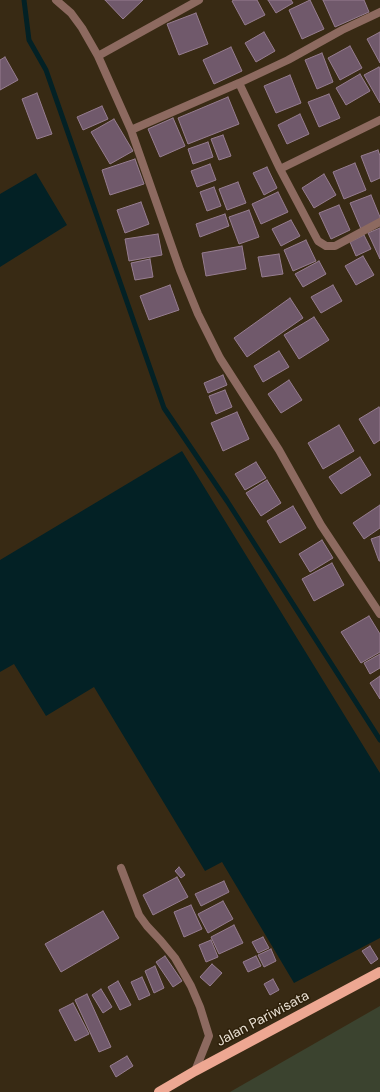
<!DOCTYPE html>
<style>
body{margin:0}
canvas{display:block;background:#382a14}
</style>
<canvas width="380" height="1092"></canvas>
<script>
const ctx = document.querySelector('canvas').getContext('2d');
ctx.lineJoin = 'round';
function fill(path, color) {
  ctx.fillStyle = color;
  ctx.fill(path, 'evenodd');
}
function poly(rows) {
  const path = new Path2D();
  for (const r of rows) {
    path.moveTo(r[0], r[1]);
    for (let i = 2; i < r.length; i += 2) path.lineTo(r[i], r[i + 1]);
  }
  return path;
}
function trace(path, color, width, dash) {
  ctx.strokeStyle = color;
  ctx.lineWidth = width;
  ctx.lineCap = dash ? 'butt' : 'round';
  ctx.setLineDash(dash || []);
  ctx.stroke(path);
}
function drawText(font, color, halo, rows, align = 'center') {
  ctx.font = font + ' "DM Sans",sans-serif';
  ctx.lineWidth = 3;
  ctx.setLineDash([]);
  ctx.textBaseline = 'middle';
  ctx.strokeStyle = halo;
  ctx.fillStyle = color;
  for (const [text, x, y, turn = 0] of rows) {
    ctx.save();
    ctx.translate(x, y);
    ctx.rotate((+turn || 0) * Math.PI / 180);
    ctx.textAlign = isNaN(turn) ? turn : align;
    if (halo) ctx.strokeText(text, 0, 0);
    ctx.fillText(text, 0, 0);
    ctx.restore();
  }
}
fill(poly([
 [380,1006,380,1092,230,1092]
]), '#3b432f');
fill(poly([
 [36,173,67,225,0,267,0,194],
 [182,451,380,773,380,938,294,983,222,862,205,871,94,687,46,716,14,664,0,672,0,560]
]), '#032125');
trace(poly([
 [24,0,29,40,46,70,164,408,227,501,380,740]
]), '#032125', 5);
const building = poly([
 [105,0,143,0,123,19,105,0],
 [234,0,257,0,265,15,245,25,232,1,234,0],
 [268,0,291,0,293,3,276,13,268,0],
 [310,0,324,29,302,39,289,10,310,0],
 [323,0,364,0,369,12,335,27,323,0],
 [196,13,208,44,179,55,167,24,196,13],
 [264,32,275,51,256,62,245,43,264,32],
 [380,32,380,63,367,39,380,32],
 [350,46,362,68,340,80,328,58,350,46],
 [231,47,242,71,214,84,203,60,231,47],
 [322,53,333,82,317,89,305,60,322,53],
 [5,57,18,80,0,90,0,60,5,57],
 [379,67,380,69,380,103,364,75,379,67],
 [360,74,370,91,346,105,336,88,360,74],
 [290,75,301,103,276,113,264,86,290,75],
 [37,93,52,134,37,139,22,99,37,93],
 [329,94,340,118,319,127,308,102,329,94],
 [228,97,239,124,188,144,178,118,228,97],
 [102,106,108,119,83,130,77,117,102,106],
 [300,114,309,134,287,144,278,125,300,114],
 [173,118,185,146,160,157,148,129,173,118],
 [114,119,133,151,110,164,91,132,114,119],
 [223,135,231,156,219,160,211,139,223,135],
 [208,142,213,157,193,164,188,149,208,142],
 [378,150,380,156,380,178,371,182,361,156,378,150],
 [135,159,144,184,110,195,102,170,135,159],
 [355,163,366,190,344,199,333,172,355,163],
 [210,164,216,180,197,187,191,171,210,164],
 [267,167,277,188,264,195,253,173,267,167],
 [324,174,336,195,314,208,302,188,324,174],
 [238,182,246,203,227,210,219,189,238,182],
 [214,187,221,206,207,211,200,192,214,187],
 [278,192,288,212,261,224,252,204,278,192],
 [371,195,380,217,380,221,361,229,350,203,371,195],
 [141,202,149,224,125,233,117,210,141,202],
 [339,205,350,230,331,239,319,213,339,205],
 [249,210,259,237,239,244,229,217,249,210],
 [225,214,229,226,200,237,196,224,225,214],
 [291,220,300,236,281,246,272,229,291,220],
 [380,228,380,259,368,233,380,228],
 [158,234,162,255,129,261,125,239,158,234],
 [364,235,371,249,356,256,350,242,364,235],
 [306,240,316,261,293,271,284,250,306,240],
 [242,246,246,269,206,276,202,253,242,246],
 [279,254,283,274,262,277,258,257,279,254],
 [363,256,374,275,356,285,345,266,363,256],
 [150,259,153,277,135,280,131,263,150,259],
 [319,261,326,274,303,287,295,274,319,261],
 [170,285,179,310,149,320,140,296,170,285],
 [333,285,342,301,321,313,311,297,333,285],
 [290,298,303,318,247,357,234,338,290,298],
 [314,317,329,340,299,359,284,335,314,317],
 [279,351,289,367,263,382,254,366,279,351],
 [223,375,227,385,208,393,204,383,223,375],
 [289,380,302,400,281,413,268,394,289,380],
 [225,390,232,407,216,414,209,396,225,390],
 [379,407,380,409,380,440,374,444,359,419,379,407],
 [237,412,249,439,223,451,211,423,237,412],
 [339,425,354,451,323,469,308,443,339,425],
 [360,457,371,475,341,494,329,477,360,457],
 [256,462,266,478,245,490,235,474,256,462],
 [267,480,281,503,261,516,246,493,267,480],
 [380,505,380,528,364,539,353,523,380,505],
 [293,506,306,528,280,543,267,521,293,506],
 [380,536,380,561,379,561,371,539,380,536],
 [322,540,333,558,310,572,299,554,322,540],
 [332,563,344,585,314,601,302,579,332,563],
 [369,616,380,634,380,652,361,663,341,632,369,616],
 [380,654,380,668,370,674,364,663,380,654],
 [380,676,380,699,370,683,380,676],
 [179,867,185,875,181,878,175,871,179,867],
 [177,877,188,897,153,915,143,895,177,877],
 [224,881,229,892,201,906,195,894,224,881],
 [223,901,233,919,208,933,198,914,223,901],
 [191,905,202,929,184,937,174,912,191,905],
 [103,911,119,938,61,972,45,944,103,911],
 [234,925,243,943,219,954,211,937,234,925],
 [263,937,269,948,258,953,252,942,263,937],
 [211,940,218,957,206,962,199,945,211,940],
 [370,946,378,959,371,964,362,951,370,946],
 [271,949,276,961,264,967,258,955,271,949],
 [165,956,182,981,173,987,156,962,165,956],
 [256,956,261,966,248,972,243,962,256,956],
 [212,964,222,973,210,986,200,977,212,964],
 [155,966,164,988,154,993,145,971,155,966],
 [142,977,150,995,139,1000,131,982,142,977],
 [273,979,279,990,270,995,264,984,273,979],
 [118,981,131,1005,120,1010,108,987,118,981],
 [101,989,112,1007,103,1013,92,995,101,989],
 [87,994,111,1047,99,1052,75,1000,87,994],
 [73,1003,89,1034,75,1041,59,1010,73,1003],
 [127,1056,133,1066,116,1077,110,1066,127,1056]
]);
fill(building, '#70596b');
trace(building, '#967d90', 1);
trace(poly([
 [56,0,71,13,82,28,98,56,131,130,180,270,198,314,220,358,279,450,321,525,380,614],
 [380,12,342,30,288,60,239,83,280,169,318,241,326,246,335,246,380,222],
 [98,56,199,0],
 [131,130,239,83],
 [280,169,380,120],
 [121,868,139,915,147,926,161,941,175,958,191,986,200,1007,209,1036,195,1071]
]), '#8d6a60', 8);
trace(poly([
 [159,1092,195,1071,380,972]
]), '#eda792', 10);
drawText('14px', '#e8dfd2', '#2e200a', [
 ["Jalan Pariwisata",263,1019,-28]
]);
</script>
